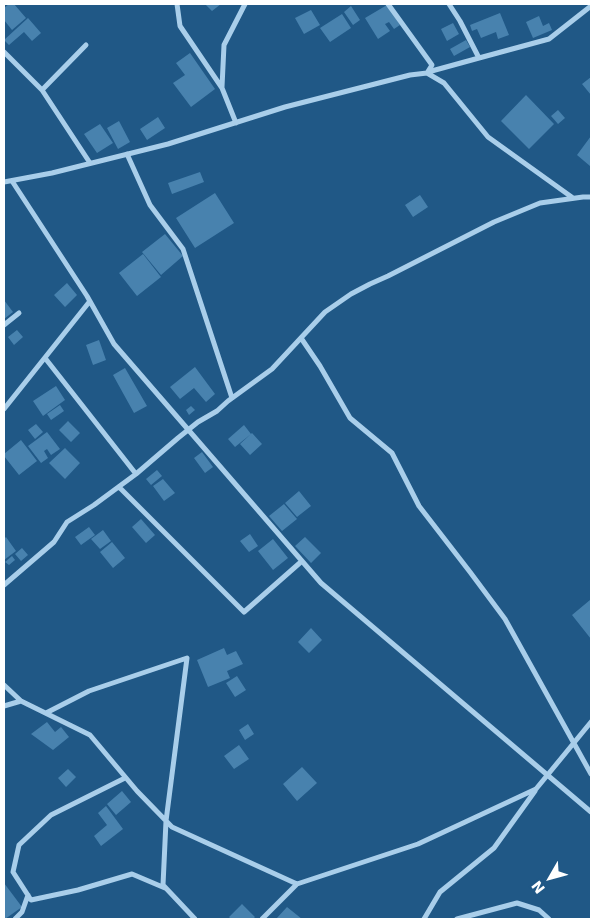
<!DOCTYPE html>
<style>
body{margin:0}
#map{position:relative;width:595px;height:923px;overflow:hidden;background:#205886;font-family:"DejaVu Sans",sans-serif}
canvas{display:block}
.frame{position:absolute;inset:0;border:5px solid #fff;pointer-events:none}
.north{position:absolute;left:525px;top:853px;width:50px;height:50px;-webkit-text-stroke:4px #205886;paint-order:stroke;rotate:232deg;font-size:14px;font-weight:700;line-height:20px;text-align:center;color:#fff}
.north::after{content:'';display:block;margin:auto;width:18px;height:22px;background:#fff;clip-path:polygon(50% 0,100% 100%,50% 72%,0 100%)}
</style>
<div id="map">
<canvas width="595" height="923"></canvas>
<div class="frame"></div>
<div class="north">N</div>
</div>
<script>
const ctx = document.querySelector('canvas').getContext('2d');
ctx.lineJoin = 'round';
function fill(path, color) {
  ctx.fillStyle = color;
  ctx.fill(path, 'evenodd');
}
function poly(rows) {
  const path = new Path2D();
  for (const r of rows) {
    path.moveTo(r[0], r[1]);
    for (let i = 2; i < r.length; i += 2) path.lineTo(r[i], r[i + 1]);
  }
  return path;
}
function trace(path, color, width, dash) {
  ctx.strokeStyle = color;
  ctx.lineWidth = width;
  ctx.lineCap = dash ? 'butt' : 'round';
  ctx.setLineDash(dash || []);
  ctx.stroke(path);
}
fill(poly([
 [9,4,14,4,26,18,12,30,4,20,4,8],
 [205,4,221,4,212,11],
 [387,5,400,25,394,29,389,22,385,24,390,31,378,39,365,18],
 [351,6,360,20,353,25,344,12],
 [311,10,320,25,304,34,295,18],
 [500,13,509,35,498,39,496,32,481,38,477,29,472,31,470,25],
 [342,14,351,28,330,42,320,28],
 [539,16,543,26,549,23,552,30,533,38,526,22],
 [28,18,41,33,32,41,24,32,9,45,4,40],
 [453,23,459,34,447,41,441,29],
 [466,40,470,47,454,56,450,49],
 [190,53,215,89,191,107,173,83,185,75,176,63],
 [591,77,591,95,582,84],
 [526,95,554,124,529,149,501,121],
 [558,110,565,118,558,124,551,116],
 [158,117,165,128,147,140,140,129],
 [119,121,130,142,118,149,107,128],
 [100,124,113,143,97,153,84,134],
 [591,136,591,165,590,166,577,155],
 [200,172,204,182,172,194,168,183],
 [215,193,234,223,195,248,176,218],
 [420,195,428,207,413,217,405,205],
 [165,234,183,256,161,275,142,252],
 [143,254,161,277,137,296,119,273],
 [67,283,77,295,65,307,54,295],
 [4,300,13,312,4,319],
 [17,330,23,337,14,345,8,337],
 [99,340,106,360,93,365,86,345],
 [195,367,215,394,206,402,194,388,180,399,170,387],
 [125,368,147,406,134,413,113,375],
 [56,386,65,400,43,416,33,401],
 [60,405,64,411,51,420,47,414],
 [191,406,195,410,189,415,186,410],
 [68,421,80,433,71,442,59,430],
 [36,424,43,432,35,439,28,430],
 [244,425,251,434,235,447,228,439],
 [47,432,60,449,51,455,47,449,44,451,48,458,41,463,28,446],
 [252,433,262,444,250,455,240,444],
 [21,440,37,461,19,475,4,456,4,454],
 [65,448,80,463,65,479,49,463],
 [202,452,213,467,205,473,194,458],
 [157,470,162,476,151,485,146,479],
 [163,479,175,493,164,501,153,486],
 [299,491,311,506,297,517,285,503],
 [284,504,297,519,282,531,269,516],
 [141,519,155,535,146,543,132,527],
 [89,527,95,535,81,545,75,537],
 [103,530,111,541,100,549,91,539],
 [250,534,258,546,249,552,240,541],
 [6,537,16,551,4,560,4,539],
 [305,537,321,553,311,563,295,546],
 [273,539,288,558,273,570,258,551],
 [112,542,125,558,113,568,100,552],
 [22,548,28,555,21,561,15,554],
 [12,556,15,560,9,565,5,562],
 [590,600,591,601,591,639,572,615],
 [311,628,322,640,309,653,298,642],
 [224,648,227,655,236,651,243,664,227,671,230,678,208,687,197,660],
 [237,676,246,690,235,697,226,683],
 [47,722,55,732,61,727,69,737,53,750,31,734],
 [248,724,254,734,245,740,239,730],
 [239,745,249,759,234,769,224,756],
 [302,767,317,783,297,801,283,784],
 [68,769,76,777,66,787,58,778],
 [122,791,131,802,116,815,107,804],
 [106,806,123,829,101,846,94,836,107,825,98,813],
 [4,883,22,907,5,919,4,919],
 [242,904,255,917,253,919,231,919,229,917],
 [287,907,302,919,276,919]
]), '#4882ae');
trace(poly([
 [177,4,180,26,222,88,236,123],
 [388,4,432,65,427,73],
 [449,4,460,21,479,58,549,39,591,6],
 [4,52,42,90,90,163],
 [428,72,479,58],
 [222,87,224,45,245,4],
 [42,90,86,45],
 [127,154,150,205,183,249,232,398],
 [12,181,87,296,114,344,321,583,591,812],
 [4,182,52,173,168,144,285,107,410,75,427,73,444,83,488,137,573,198],
 [4,325,19,313],
 [301,338,320,366,350,418,392,453,419,506,470,572,505,619,591,774],
 [45,358,136,474],
 [4,409,90,301],
 [119,487,244,612,302,561],
 [4,585,54,542,67,522,94,505,136,474,178,438,198,422,217,411,228,401,272,369,325,312,351,294,370,284,388,276,494,222,540,203,583,197,591,197],
 [4,685,21,701,90,735,137,791,172,827,297,884,418,844,536,789,591,722],
 [4,706,21,701],
 [46,713,89,691,187,658,166,821,163,885,195,919],
 [125,778,51,815,19,845,13,872,31,900,78,890,132,874,165,888],
 [15,919,22,912,28,895],
 [262,919,297,884],
 [424,919,440,892,494,848,535,791],
 [457,919,517,903,539,910,549,919]
]), '#a9ceea', 5);
</script>
